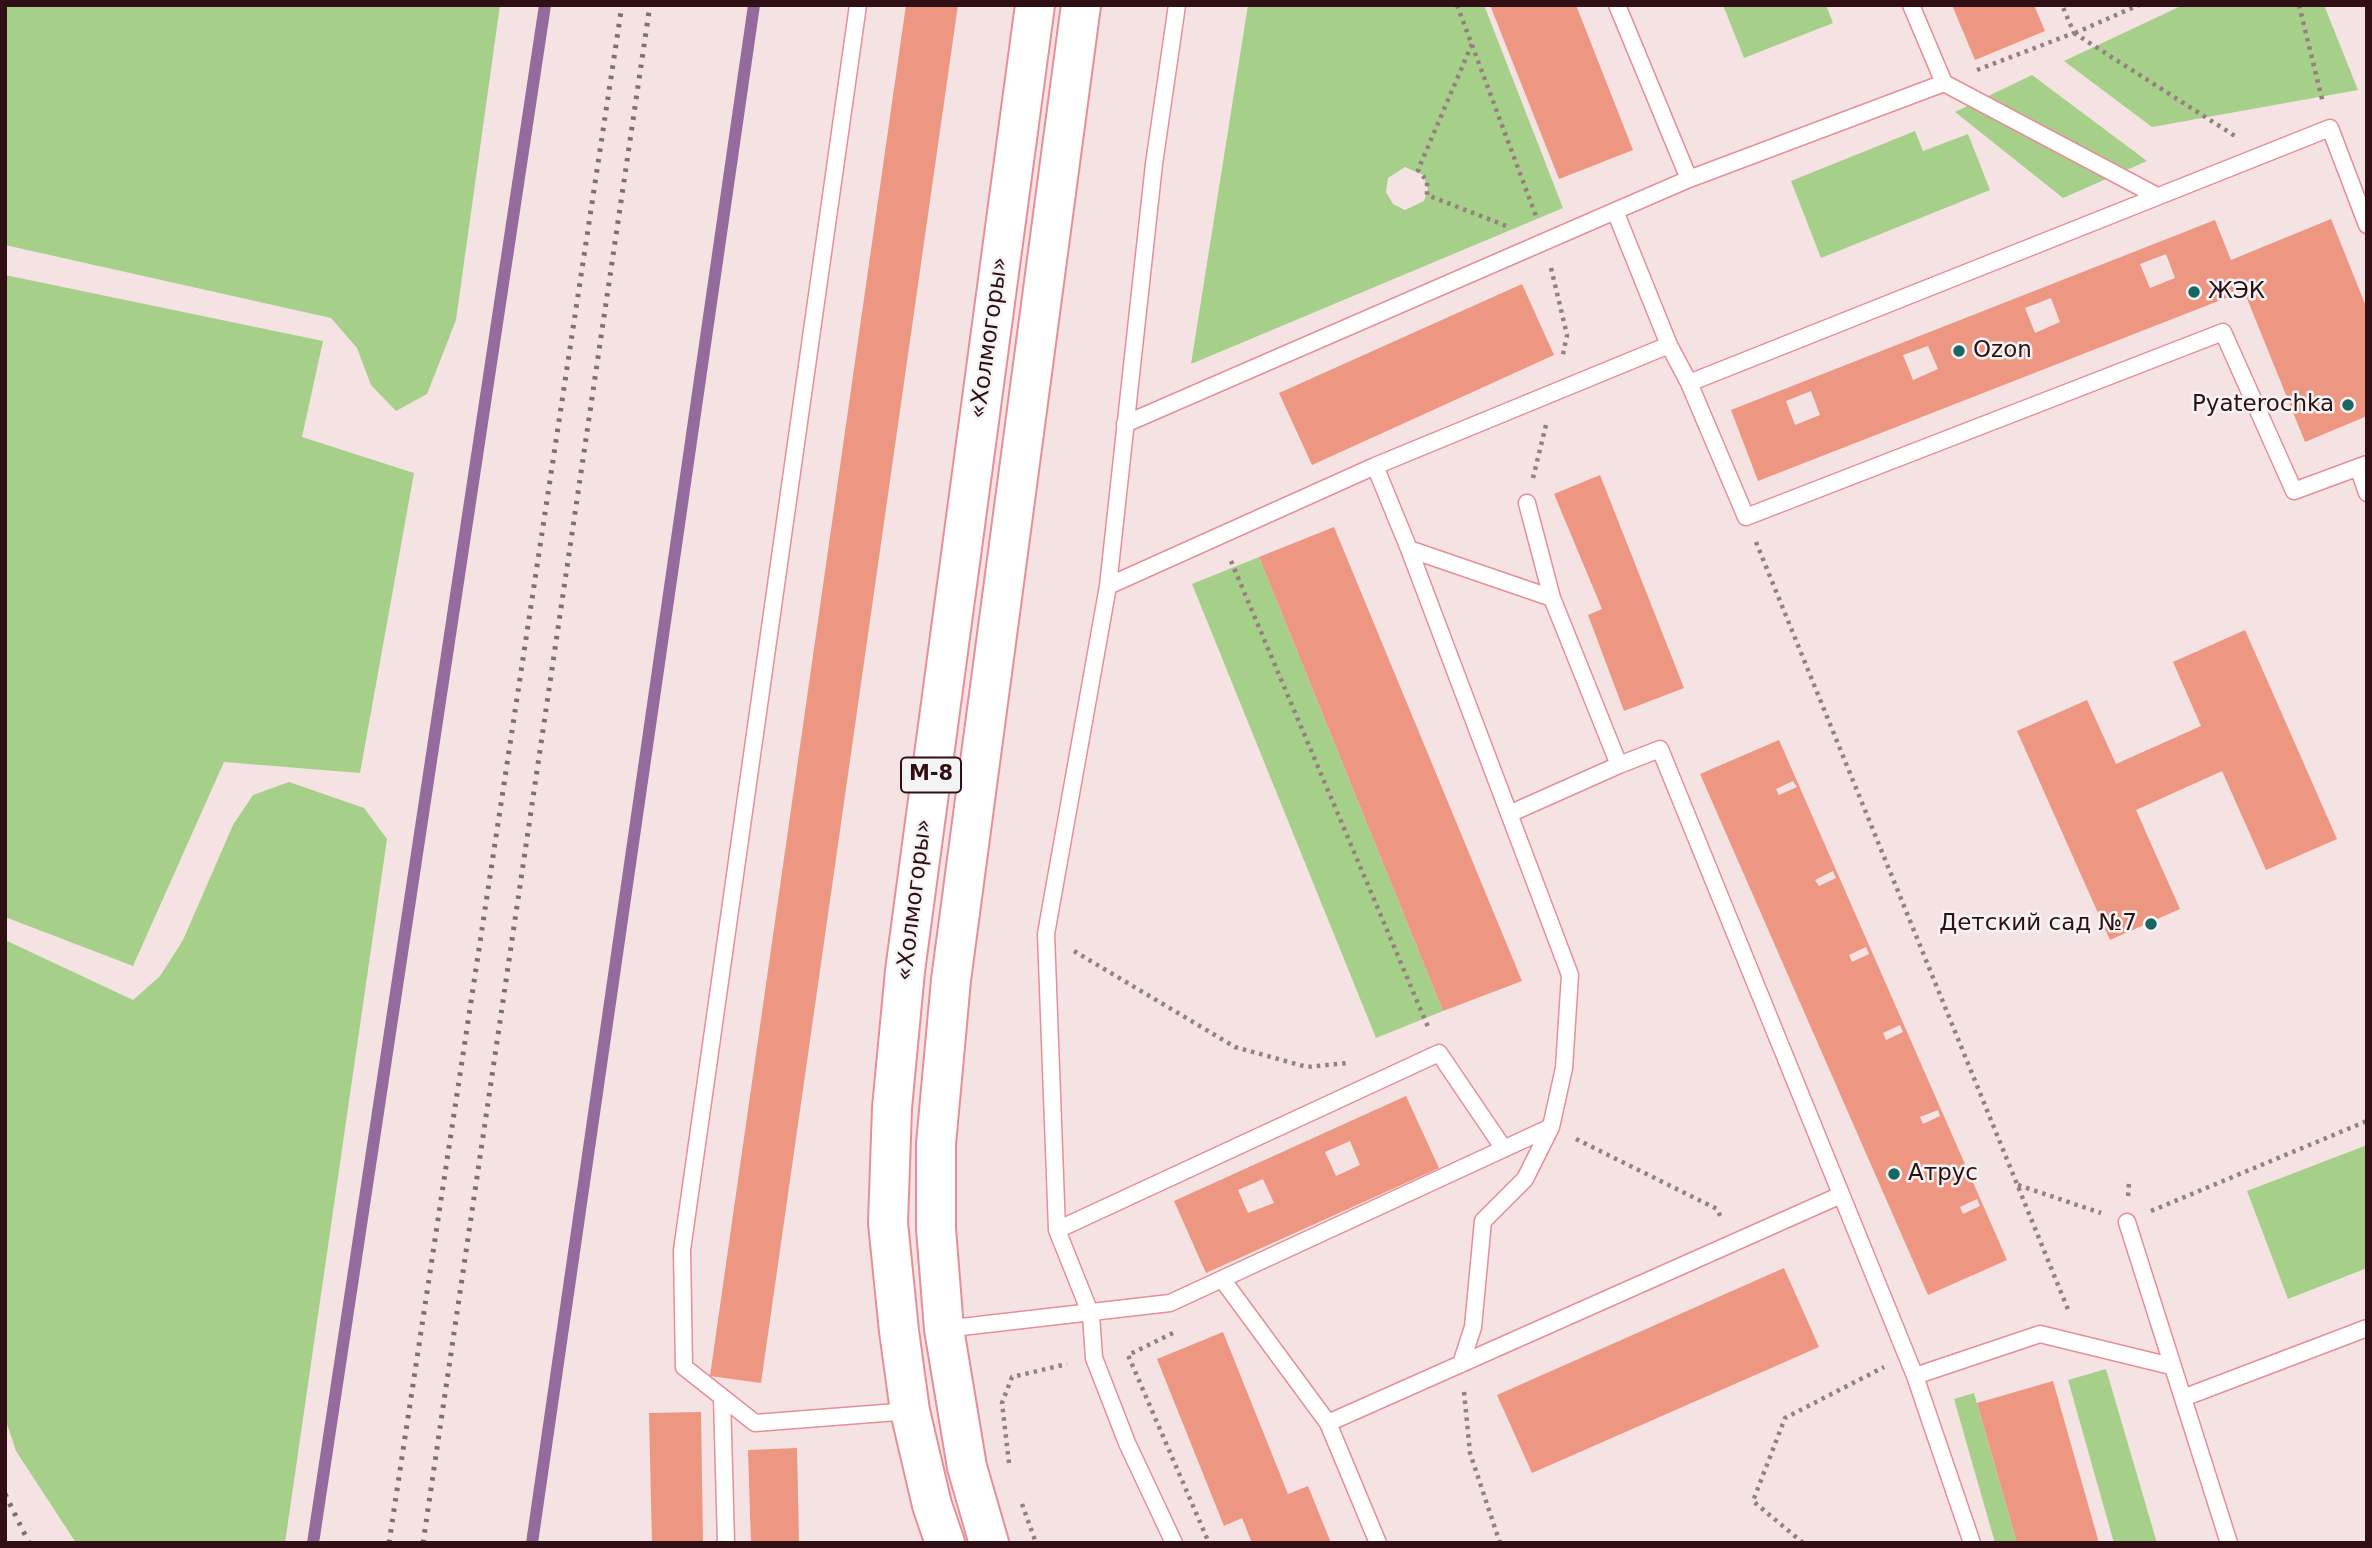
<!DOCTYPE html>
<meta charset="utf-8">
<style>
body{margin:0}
#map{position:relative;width:2372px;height:1548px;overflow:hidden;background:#f5e2e3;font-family:"DejaVu Sans",sans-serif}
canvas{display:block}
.frame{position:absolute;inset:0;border:7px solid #311015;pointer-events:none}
</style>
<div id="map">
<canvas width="2372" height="1548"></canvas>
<div class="frame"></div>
</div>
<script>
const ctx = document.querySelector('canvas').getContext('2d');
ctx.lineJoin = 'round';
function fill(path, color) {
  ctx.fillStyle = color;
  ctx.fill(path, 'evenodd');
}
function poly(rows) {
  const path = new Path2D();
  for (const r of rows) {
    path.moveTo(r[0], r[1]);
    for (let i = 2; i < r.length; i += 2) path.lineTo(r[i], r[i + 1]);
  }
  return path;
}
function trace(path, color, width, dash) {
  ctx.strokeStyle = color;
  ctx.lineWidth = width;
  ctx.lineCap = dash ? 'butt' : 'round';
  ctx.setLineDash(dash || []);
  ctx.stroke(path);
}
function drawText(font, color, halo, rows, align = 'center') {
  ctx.font = font + ' "DejaVu Sans",sans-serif';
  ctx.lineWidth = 5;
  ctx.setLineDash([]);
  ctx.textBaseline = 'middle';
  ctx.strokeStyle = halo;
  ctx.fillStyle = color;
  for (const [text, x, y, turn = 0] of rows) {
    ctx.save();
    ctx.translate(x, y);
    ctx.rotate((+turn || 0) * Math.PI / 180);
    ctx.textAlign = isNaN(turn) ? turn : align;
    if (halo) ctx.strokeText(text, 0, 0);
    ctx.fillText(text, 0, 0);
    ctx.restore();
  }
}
fill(poly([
 [5,5,500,5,456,320,427,394,396,411,371,385,357,348,331,318,5,245],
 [1248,5,1484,5,1563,208,1191,364],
 [1405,167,1423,175,1428,189,1424,201,1405,210,1393,204,1386,192,1388,178],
 [1723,5,1826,5,1833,23,1744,58],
 [2183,5,2324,5,2358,90,2152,127,2064,61],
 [2032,75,2147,161,2063,198,1955,112],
 [1915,131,1923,151,1968,134,1990,190,1821,258,1791,181],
 [5,275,323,341,302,437,414,473,360,773,224,762,133,966,5,917],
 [1259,557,1443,1011,1376,1038,1192,584],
 [289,782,364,808,387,839,285,1543,76,1543,16,1451,5,1418,5,940,133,1000,160,976,183,940,233,825,253,795],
 [2367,1145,2367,1268,2288,1299,2247,1191],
 [2106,1369,2157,1543,2114,1543,2068,1380],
 [1974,1393,2017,1543,1995,1543,1954,1399]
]), '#a6d089');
trace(poly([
 [313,1543,545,5],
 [532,1543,754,5]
]), '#946b9d', 12);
fill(poly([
 [906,5,958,5,761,1383,710,1376],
 [1490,5,1576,5,1633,150,1559,179],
 [1952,5,2034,5,2045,31,1975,60],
 [2331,219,2367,309,2367,416,2305,442,2244,291,1758,481,1731,410,2215,220,2231,260],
 [2166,254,2175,278,2150,288,2140,264],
 [2051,298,2060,322,2035,333,2025,308],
 [1928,346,1938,369,1913,380,1903,355],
 [1811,391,1820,415,1795,425,1786,401],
 [1522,284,1554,355,1312,465,1279,393],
 [1600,475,1684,688,1624,711,1588,615,1602,609,1554,494],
 [1334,527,1522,981,1443,1011,1259,557],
 [2245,630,2337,839,2266,870,2222,771,2136,810,2180,909,2110,940,2017,731,2087,700,2116,764,2201,726,2173,662],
 [1779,740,2007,1260,1928,1295,1700,774],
 [1793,781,1797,787,1779,795,1776,789],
 [1833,871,1836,878,1819,886,1815,880],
 [1866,947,1869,954,1852,962,1849,955],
 [1900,1025,1903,1032,1886,1040,1883,1033],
 [1938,1110,1940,1116,1923,1124,1920,1117],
 [1977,1199,1980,1206,1963,1214,1960,1207],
 [1406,1096,1439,1168,1206,1273,1174,1201],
 [1350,1141,1360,1165,1336,1176,1325,1152],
 [1263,1179,1274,1203,1248,1213,1238,1190],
 [1784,1268,1819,1347,1532,1473,1497,1395],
 [1223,1332,1288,1494,1308,1486,1331,1543,1252,1543,1242,1518,1224,1526,1157,1359],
 [2053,1381,2099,1543,2017,1543,1977,1403],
 [701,1412,703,1543,652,1543,649,1413],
 [797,1448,799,1543,751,1543,748,1450]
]), '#ed9682');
const service = poly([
 [858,5,682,1250,684,1367,755,1423,910,1411],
 [1911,5,1944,83,2157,196],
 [1689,179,1944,83],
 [1615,211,1689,179,1617,5],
 [2367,225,2330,128,1689,383,1746,517,2223,332,2294,491,2367,464],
 [1669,345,1689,383],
 [1375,466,1409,549,1552,598],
 [2358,467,2367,493],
 [1527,503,1552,598,1619,765,1660,749,1915,1376],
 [1409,549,1570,975,1564,1068,1551,1127,1525,1179,1483,1221,1473,1327,1461,1364],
 [1108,586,1375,466,1669,345,1615,211,1125,424],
 [1509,814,1619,765],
 [2127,1222,2229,1543],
 [1057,1230,1439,1053,1504,1149],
 [1222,1279,1328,1423],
 [944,1329,1170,1303,1551,1127],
 [722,1397,726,1543],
 [2183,1398,2367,1328],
 [1174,1543,1127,1443,1094,1358,1091,1315,1057,1230,1046,934,1108,586,1154,164,1177,5],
 [1378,1543,1328,1423,1841,1195],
 [1972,1543,1915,1376,2040,1334,2171,1366]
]);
const trunk = poly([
 [945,1543,932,1505,910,1411,899,1331,888,1223,892,1108,905,971,1035,5],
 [989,1543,967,1467,944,1329,936,1229,936,1144,951,980,1081,5]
]);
trace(service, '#e58f98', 19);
trace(trunk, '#e58f98', 42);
trace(poly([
 [1457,5,1536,216],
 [2299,5,2323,103],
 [2074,33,2235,136],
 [2075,33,2139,5],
 [1472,44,1418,170,1427,181,1427,195,1509,227],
 [1977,70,2074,33,2062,5],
 [1551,268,1567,335,1562,359],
 [1533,478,1546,425],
 [1756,542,2069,1312],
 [1231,561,1428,1027],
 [1074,951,1235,1047,1307,1067,1347,1063],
 [1576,1139,1717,1209,1722,1220],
 [2018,1185,2101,1213],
 [2128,1196,2129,1183],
 [2151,1211,2367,1121],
 [1173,1333,1128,1355,1209,1543],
 [1464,1392,1470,1453,1500,1543],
 [1009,1463,1002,1403,1012,1377,1067,1364],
 [1022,1504,1036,1543],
 [1803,1543,1753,1501,1785,1418,1884,1367]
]), '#987e81', 4.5, [3.5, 5]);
trace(service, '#fff', 16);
trace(trunk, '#fff', 38);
trace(poly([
 [5,1494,29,1543],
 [389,1543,622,5],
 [423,1543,650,5]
]), '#876c6f', 5, [3.5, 7]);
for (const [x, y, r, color] of [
 [2194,292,7,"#196765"],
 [1959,351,7,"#196765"],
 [2348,405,7,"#196765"],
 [2151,924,7,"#196765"],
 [1894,1174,7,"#196765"]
]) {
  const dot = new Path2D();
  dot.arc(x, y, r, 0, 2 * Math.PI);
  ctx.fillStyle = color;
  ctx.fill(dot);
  trace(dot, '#f4f4f4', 2.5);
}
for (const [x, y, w] of [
 [931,775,60]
]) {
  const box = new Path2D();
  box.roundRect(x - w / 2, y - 17.5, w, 35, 5);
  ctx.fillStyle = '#f4f4f4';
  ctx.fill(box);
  trace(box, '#311015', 2);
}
drawText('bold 21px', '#311015', null, [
 ["М-8",931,775]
]);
drawText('23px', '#311015', '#f4f4f4', [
 ["ЖЭК",2208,292],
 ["Ozon",1973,351],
 ["Pyaterochka",2334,405,"right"],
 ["Детский сад №7",2137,924,"right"],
 ["Атрус",1908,1174]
], 'left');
drawText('23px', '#311015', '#f4f4f4', [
 ["«Холмогоры»",990,338,-82],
 ["«Холмогоры»",915,900,-83]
]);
</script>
